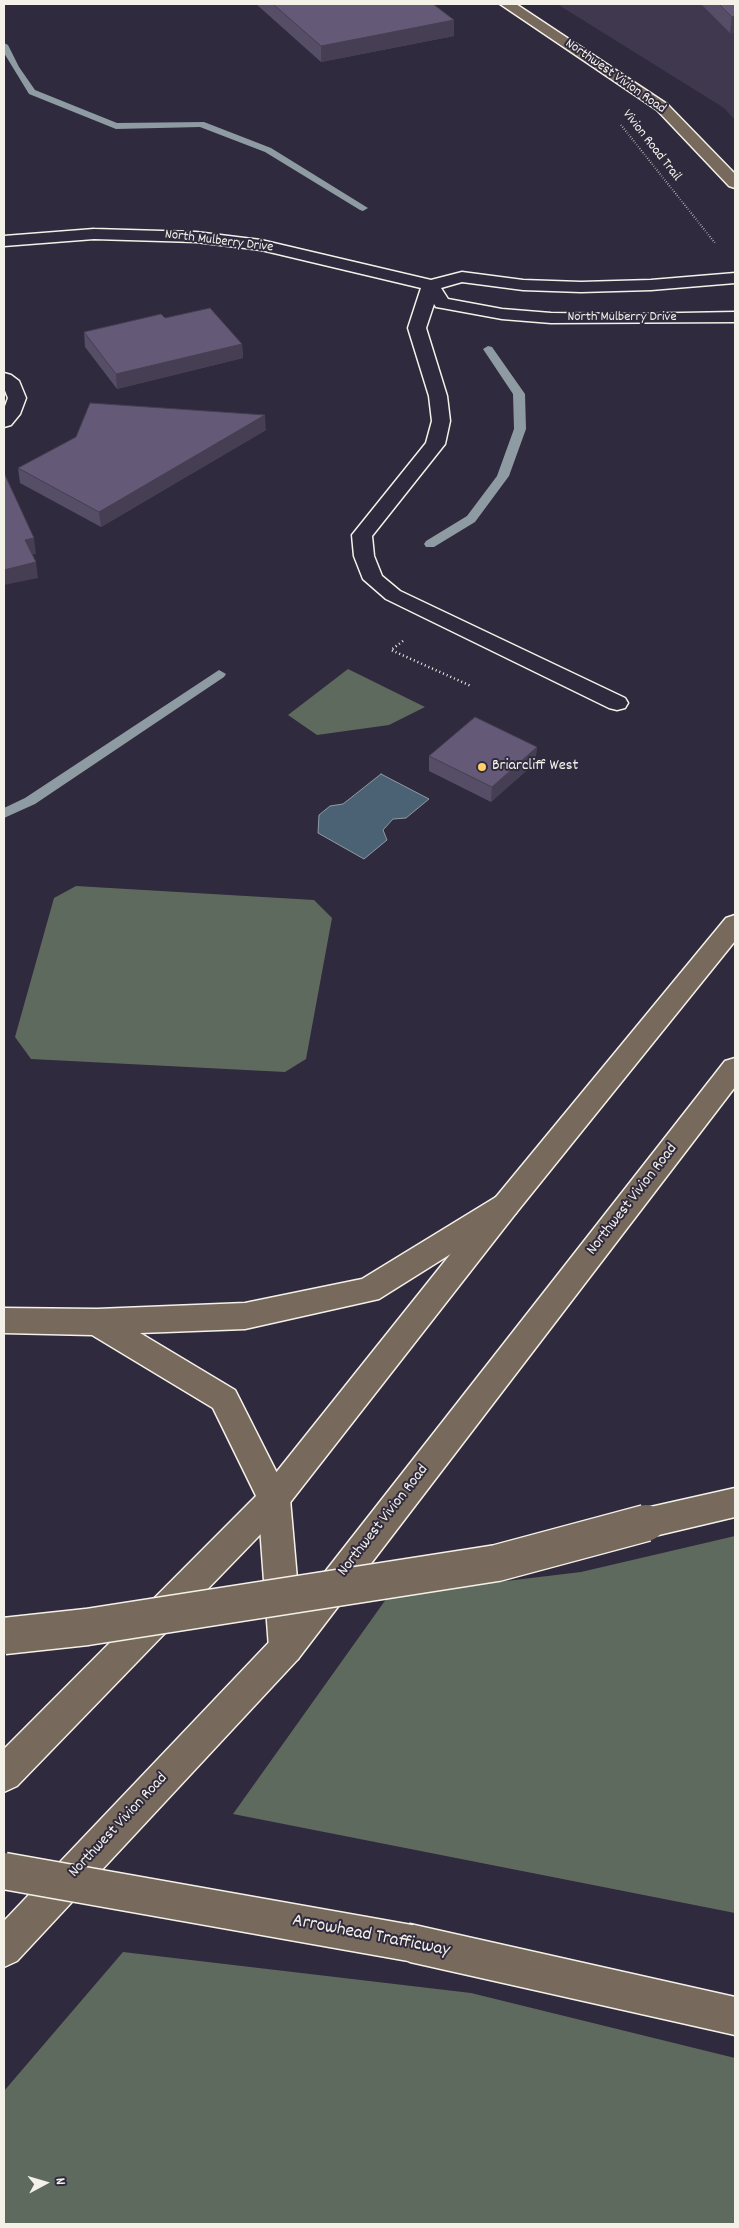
<!DOCTYPE html>
<style>
body{margin:0}
#map{position:relative;width:739px;height:2228px;overflow:hidden;background:#2f2a3d;font-family:Dekko,sans-serif}
canvas{display:block}
.frame{position:absolute;inset:0;border:5px solid #f4f1e8;pointer-events:none}
.north{position:absolute;left:20px;top:2158px;width:50px;height:50px;-webkit-text-stroke:4px #2f2a3d;paint-order:stroke;rotate:84deg;font-size:14px;font-weight:700;line-height:20px;text-align:center;color:#f4f1e8}
.north::after{content:'';display:block;margin:auto;width:18px;height:22px;background:#f4f1e8;clip-path:polygon(50% 0,100% 100%,50% 72%,0 100%)}
</style>
<div id="map">
<canvas width="739" height="2228"></canvas>
<div class="frame"></div>
<div class="north">N</div>
</div>
<script>
const ctx = document.querySelector('canvas').getContext('2d');
ctx.lineJoin = 'round';
function fill(path, color) {
  ctx.fillStyle = color;
  ctx.fill(path, 'evenodd');
}
function poly(rows) {
  const path = new Path2D();
  for (const r of rows) {
    path.moveTo(r[0], r[1]);
    for (let i = 2; i < r.length; i += 2) path.lineTo(r[i], r[i + 1]);
  }
  return path;
}
function trace(path, color, width, dash) {
  ctx.strokeStyle = color;
  ctx.lineWidth = width;
  ctx.lineCap = dash ? 'butt' : 'round';
  ctx.setLineDash(dash || []);
  ctx.stroke(path);
}
function drawText(font, color, halo, rows, align = 'center') {
  ctx.font = font + ' Dekko,sans-serif';
  ctx.lineWidth = 4;
  ctx.setLineDash([]);
  ctx.textBaseline = 'middle';
  ctx.strokeStyle = halo;
  ctx.fillStyle = color;
  for (const [text, x, y, turn = 0] of rows) {
    ctx.save();
    ctx.translate(x, y);
    ctx.rotate((+turn || 0) * Math.PI / 180);
    ctx.textAlign = isNaN(turn) ? turn : align;
    if (halo) ctx.strokeText(text, 0, 0);
    ctx.fillText(text, 0, 0);
    ctx.restore();
  }
}
fill(poly([
 [557,4,735,4,735,120,724,108]
]), '#3f384e');
fill(poly([
 [348,669,425,707,389,725,317,735,288,715],
 [76,886,314,900,332,918,306,1059,285,1072,31,1059,15,1037,54,898],
 [735,1536,735,1913,233,1814,389,1595,581,1572],
 [123,1952,471,1993,735,2058,735,2224,4,2224,4,2091]
]), '#5f6a5e');
const water = poly([
 [381,774,429,799,406,818,393,819,383,830,387,840,364,859,318,833,319,815,330,806,343,804,381,774]
]);
fill(water, '#4b6275');
trace(water, '#8f9ba3', 1);
fill(poly([
 [4,43,8,45,19,67,35,90,117,123,204,122,271,148,368,208,363,211,360,210,265,152,200,127,116,129,29,94,4,53,4,43],
 [488,346,492,347,525,394,526,429,509,476,475,522,434,547,426,547,424,544,426,541,467,516,497,476,514,429,513,394,483,349,488,346],
 [219,670,226,674,224,677,35,804,4,818,4,808,25,798,219,670]
]), '#8f9ba3');
const minor = poly([
 [94,229,196,232,261,240,431,280,462,272,523,280,581,282,651,280,735,273,735,283,651,290,581,292,523,290,462,282,441,288,448,299,502,309,551,313,628,314,735,312,735,322,551,323,502,319,442,308,436,307,434,304,426,328,447,396,450,421,445,444,372,536,374,556,382,576,400,591,625,698,628,703,625,708,617,710,609,708,386,599,363,579,354,556,352,535,426,443,432,421,429,396,408,328,421,288,261,250,196,242,94,239,4,246,4,236,94,229],
 [4,373,11,375,19,381,26,398,20,414,11,425,4,427,4,409,8,398,4,388,4,373]
]);
const major = poly([
 [500,4,516,4,667,104,735,174,735,188,729,186,657,110,500,4],
 [735,915,735,941,516,1213,285,1509,17,1786,4,1792,4,1749,263,1489,496,1197,726,918,735,915],
 [735,1058,735,1087,298,1659,17,1961,4,1967,4,1921,274,1637,725,1061,735,1058]
]);
const highway = poly([
 [506,1194,516,1197,520,1205,516,1213,379,1299,245,1329,140,1333,235,1390,290,1499,303,1648,298,1659,286,1664,274,1659,269,1648,258,1500,213,1408,92,1335,4,1333,4,1308,97,1309,245,1303,362,1279,496,1197,506,1194],
 [735,1488,735,1517,646,1538,634,1533,630,1523,634,1513,646,1508,735,1488],
 [410,1924,735,1997,735,2035,410,1962,397,1956,391,1943,397,1930,410,1924]
]);
trace(minor, '#f4f1e8', 3);
trace(major, '#f4f1e8', 3);
trace(highway, '#f4f1e8', 3);
trace(poly([
 [621,125,715,243]
]), '#f4f1e8', 2, [0.5, 2]);
trace(poly([
 [403,641,391,650,471,686]
]), '#f4f1e8', 2.5, [1, 3]);
fill(minor, '#2f2a3d');
fill(major, '#77695c');
fill(highway, '#77695c');
const highwayBridge = poly([
 [4,1636,87,1627,497,1563,646,1523],
 [4,1871,410,1943]
]);
trace(highwayBridge, '#f4f1e8', 39, []);
trace(highwayBridge, '#77695c', 36);
fill(poly([
 [256,4,433,4,454,20,454,36,321,62],
 [701,4,735,4,735,32,730,33],
 [165,318,242,344,243,358,117,389,85,347,84,332],
 [266,430,101,527,20,483,18,468,76,437],
 [537,747,535,763,491,802,429,771,429,756]
]), '#564d66');
fill(poly([
 [735,16,735,32,730,33,732,17],
 [454,20,454,36,321,62,321,46],
 [242,344,243,358,117,389,116,374],
 [265,415,266,430,101,527,99,512],
 [34,538,36,554,27,555,25,540],
 [36,562,38,578,4,585,4,570],
 [537,747,535,763,491,802,492,787]
]), '#463f53');
const building = poly([
 [273,4,433,4,454,20,321,46,273,4],
 [719,4,735,4,735,16,732,17,719,4],
 [210,308,242,344,116,374,84,332,161,314,165,318,210,308],
 [90,403,265,415,99,512,18,468,76,437,90,403],
 [5,475,34,538,25,540,36,562,4,570,4,476,5,475],
 [475,717,537,747,492,787,429,756,475,717]
]);
fill(building, '#645a77');
trace(building, '#463f53', 1);
for (const [x, y, r, color] of [
 [482,767,5,"#ffd166"]
]) {
  const dot = new Path2D();
  dot.arc(x, y, r, 0, 2 * Math.PI);
  ctx.fillStyle = color;
  ctx.fill(dot);
  trace(dot, '#2f2a3d', 2);
}
drawText('14px', '#f4f1e8', '#2f2a3d', [
 ["Northwest Vivion Road",615,77,35],
 ["Vivion Road Trail",651,146,52],
 ["North Mulberry Drive",219,242,7],
 ["North Mulberry Drive",622,318]
]);
drawText('16px', '#f4f1e8', '#2f2a3d', [
 ["Briarcliff West",492,767]
], 'left');
drawText('16px', '#f4f1e8', '#2f2a3d', [
 ["Northwest Vivion Road",633,1200,-52],
 ["Northwest Vivion Road",384,1521,-52],
 ["Northwest Vivion Road",119,1826,-47]
]);
drawText('19px', '#f4f1e8', '#2f2a3d', [
 ["Arrowhead Trafficway",371,1937,11]
]);
</script>
